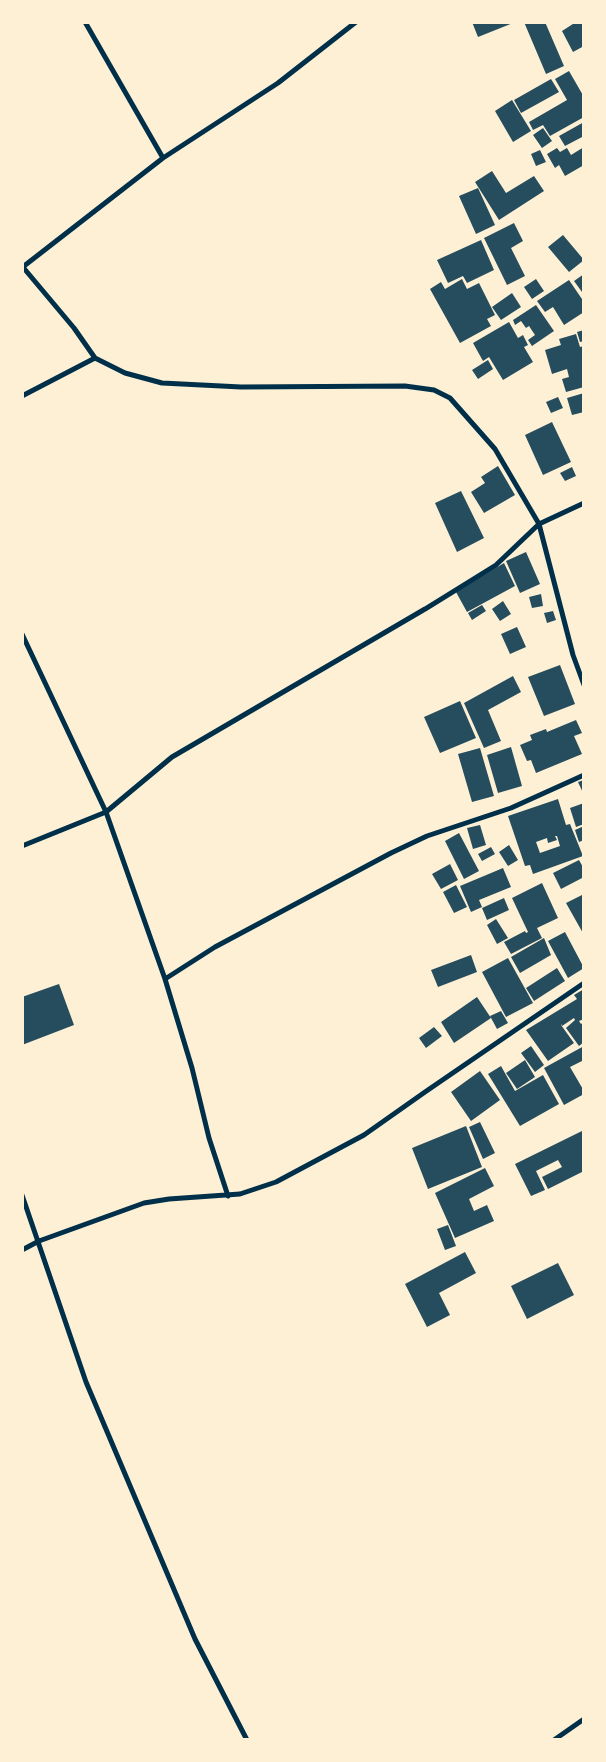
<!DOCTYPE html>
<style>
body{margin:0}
#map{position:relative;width:606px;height:1762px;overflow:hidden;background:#fdf0d5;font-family:"Noto Sans",sans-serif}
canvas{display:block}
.frame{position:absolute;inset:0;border:24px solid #fdf0d5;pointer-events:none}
</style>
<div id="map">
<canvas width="606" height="1762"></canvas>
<div class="frame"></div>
</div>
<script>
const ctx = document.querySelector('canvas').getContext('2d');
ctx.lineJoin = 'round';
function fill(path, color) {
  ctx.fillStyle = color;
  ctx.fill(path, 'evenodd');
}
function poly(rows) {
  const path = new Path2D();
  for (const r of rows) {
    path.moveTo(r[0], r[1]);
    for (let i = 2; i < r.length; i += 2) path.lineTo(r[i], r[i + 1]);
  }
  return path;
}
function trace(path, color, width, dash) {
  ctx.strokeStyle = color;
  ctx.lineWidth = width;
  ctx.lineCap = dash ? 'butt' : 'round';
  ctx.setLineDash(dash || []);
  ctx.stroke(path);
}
fill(poly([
 [472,22,513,22,513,23,478,37],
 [524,22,545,22,564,66,546,74],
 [576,22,584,22,584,46,573,52,562,31],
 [569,71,584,97,584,117,550,136,543,125,533,130,529,122,567,100,555,79],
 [551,79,559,92,521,113,514,100],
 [512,100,531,131,513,142,495,111],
 [584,122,584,136,565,146,559,136],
 [543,128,552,141,542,148,533,135],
 [584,147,584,165,565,176,559,165,555,168,547,154,557,148,560,152,567,148,571,155],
 [540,150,546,162,536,166,531,154],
 [492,171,506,193,534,176,544,191,499,220,475,182],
 [478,188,495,225,476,234,459,196],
 [514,223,523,241,511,248,525,276,507,285,484,238],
 [563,235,584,260,569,272,548,247],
 [481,240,494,270,467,283,463,276,448,283,437,260],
 [584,274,584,291,582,292,574,281],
 [462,279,467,289,479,283,495,315,487,319,491,326,460,343,430,289,441,282,445,289],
 [536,279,544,291,532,299,524,287],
 [569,280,584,302,584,312,564,325,553,307,545,312,537,301],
 [512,293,521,307,501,320,492,307],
 [536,305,554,331,532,346,528,340,535,335,529,326,526,328,521,321,515,325,513,320],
 [509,322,518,338,523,335,528,345,524,347,533,362,503,380,489,357,483,361,473,343],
 [584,330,584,341,580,342,577,332],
 [576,334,580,347,584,346,584,387,566,392,562,379,569,377,567,369,552,374,545,350,561,345,559,339],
 [488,360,493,369,478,379,472,370],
 [584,393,584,412,572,415,567,398],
 [558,397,563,408,551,413,546,402],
 [552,422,571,462,543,475,525,435],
 [498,466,515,495,484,513,471,492,485,483,481,477],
 [572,467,576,476,565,481,560,473],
 [461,491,484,538,457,552,435,503],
 [526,552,540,584,520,593,506,561],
 [504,563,515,586,467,612,456,592],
 [541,594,543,606,532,608,529,597],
 [503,601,511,614,500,621,492,609],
 [482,605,486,611,472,620,468,613],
 [553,611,556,620,547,623,544,613],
 [517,627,526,647,510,654,501,634],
 [560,665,575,704,544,716,528,677],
 [513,676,521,692,488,710,501,741,484,748,464,703],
 [460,701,476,738,440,753,424,717],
 [576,720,582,733,574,736,582,754,536,773,531,760,527,761,520,745,532,740,530,735,546,729,547,732],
 [511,747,522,786,498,793,487,755],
 [480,748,494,796,472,802,458,754],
 [584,780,584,795,578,782],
 [558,799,566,825,570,824,583,856,533,874,530,865,525,866,508,816],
 [555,836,557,836,560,846,540,853,536,842,547,838,548,843,557,840],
 [584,803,584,824,576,827,570,808],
 [480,825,486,845,473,849,467,828],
 [584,826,584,840,579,842,575,830],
 [459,833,479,871,464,879,445,841],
 [509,845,518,860,508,866,499,852],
 [491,847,495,854,482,861,478,854],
 [579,860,584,869,584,877,561,889,553,873],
 [450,864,458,880,441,889,432,874],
 [503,868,511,887,479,900,482,907,471,912,460,886],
 [542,883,558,918,537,928,542,938,511,954,504,942,525,931,526,933,528,932,512,898],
 [456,885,467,907,454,913,443,892],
 [584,894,584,935,566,903],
 [504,898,509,910,487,920,482,908],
 [496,919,508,938,497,944,487,925],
 [565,932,584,968,568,978,548,941],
 [544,938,551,955,520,973,511,957],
 [471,955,477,972,438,987,431,970],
 [508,958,533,1003,506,1017,482,972],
 [557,968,565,981,534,1001,526,988],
 [59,984,74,1025,22,1045,22,997],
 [584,989,584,1019,579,1021,581,1024,584,1022,584,1042,579,1046,566,1028,575,1020,574,1018,562,1026,561,1024,561,1025,574,1043,548,1061,526,1030,577,999,574,995],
 [477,997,491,1018,454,1043,441,1022],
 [501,1011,508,1023,497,1029,490,1016],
 [434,1027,442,1036,426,1048,419,1038],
 [531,1046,544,1065,535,1072,521,1053],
 [584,1046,584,1060,570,1067,584,1091,584,1094,564,1105,544,1068],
 [525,1060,535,1077,517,1089,506,1073],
 [501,1066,515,1091,543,1075,559,1104,520,1126,488,1074],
 [480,1071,500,1100,471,1121,451,1092],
 [480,1122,495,1153,483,1159,469,1127],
 [466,1126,482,1167,428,1189,412,1148],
 [584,1130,584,1171,548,1189,542,1177,562,1167,558,1160,536,1171,545,1190,531,1196,515,1164],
 [485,1168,494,1186,469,1199,474,1211,487,1205,494,1221,455,1238,435,1193],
 [448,1225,456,1246,445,1250,437,1229],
 [465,1252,476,1273,439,1293,450,1315,427,1327,405,1284],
 [558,1263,574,1295,527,1319,511,1286]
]), '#264d5e');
trace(poly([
 [85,22,163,158],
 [22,266,74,328,95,358,125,373,162,383,241,387,405,386,434,390,450,398,495,449,539,524,573,655,584,685],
 [24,266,163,158,278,83,356,22],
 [22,396,95,358],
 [22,634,106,812,165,979,192,1068,209,1138,228,1196],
 [22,846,106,812,172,757,425,609,496,565,539,524,584,503],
 [165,979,215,947,391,853,427,836,511,808,584,775],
 [22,1195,86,1382,195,1639,247,1740],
 [22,1250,39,1241,144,1203,169,1199,240,1194,276,1182,364,1135,425,1092,584,983],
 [554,1740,584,1719]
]), '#003049', 5);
</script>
